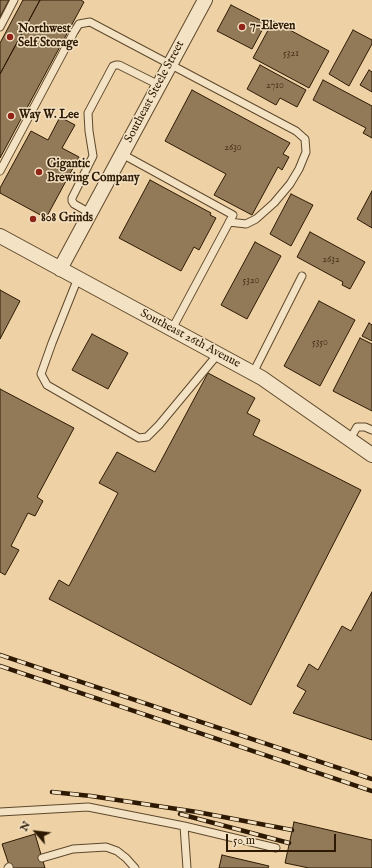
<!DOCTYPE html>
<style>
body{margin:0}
#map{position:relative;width:372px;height:868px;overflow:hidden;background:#eed2a5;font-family:"IM FELL English",serif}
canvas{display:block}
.north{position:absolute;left:16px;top:812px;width:40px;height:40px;-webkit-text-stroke:3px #f4e2c4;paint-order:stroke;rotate:298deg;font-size:11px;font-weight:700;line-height:16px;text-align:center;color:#2e1a04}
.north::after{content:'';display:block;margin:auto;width:14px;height:18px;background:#2e1a04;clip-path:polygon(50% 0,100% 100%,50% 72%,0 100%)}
.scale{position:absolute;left:226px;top:834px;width:110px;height:18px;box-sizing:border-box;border:2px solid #2e1a04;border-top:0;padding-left:5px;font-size:12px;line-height:14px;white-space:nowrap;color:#2e1a04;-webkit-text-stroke:3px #f4e2c4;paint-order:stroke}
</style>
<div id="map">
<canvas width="372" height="868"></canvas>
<div class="north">N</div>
<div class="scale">50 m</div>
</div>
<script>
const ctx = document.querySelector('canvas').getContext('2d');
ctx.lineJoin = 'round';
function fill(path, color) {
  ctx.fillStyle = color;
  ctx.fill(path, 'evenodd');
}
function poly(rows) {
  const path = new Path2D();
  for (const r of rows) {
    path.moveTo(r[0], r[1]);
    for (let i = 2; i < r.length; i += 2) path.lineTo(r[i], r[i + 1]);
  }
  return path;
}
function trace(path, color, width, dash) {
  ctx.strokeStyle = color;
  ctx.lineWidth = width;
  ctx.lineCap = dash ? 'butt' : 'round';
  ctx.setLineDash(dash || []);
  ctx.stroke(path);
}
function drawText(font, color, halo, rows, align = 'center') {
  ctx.font = font + ' "IM FELL English",serif';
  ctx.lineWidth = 3;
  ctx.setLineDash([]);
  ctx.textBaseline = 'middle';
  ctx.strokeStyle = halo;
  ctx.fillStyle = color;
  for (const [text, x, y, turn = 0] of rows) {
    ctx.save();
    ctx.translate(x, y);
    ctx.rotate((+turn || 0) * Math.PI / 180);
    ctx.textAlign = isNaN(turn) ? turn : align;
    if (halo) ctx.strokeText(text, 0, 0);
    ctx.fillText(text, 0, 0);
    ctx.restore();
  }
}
const building = poly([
 [0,0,9,0,0,17,0,0],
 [23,0,40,0,0,74,0,43,23,0],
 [40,0,81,0,84,2,0,158,0,74,40,0],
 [231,5,266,23,252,49,217,31,231,5],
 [273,21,329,51,309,88,253,58,273,21],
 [353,30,372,40,372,44,349,86,329,74,353,30],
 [260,65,306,90,297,107,280,98,276,105,247,89,260,65],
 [369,70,372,72,372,92,360,85,369,70],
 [323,80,372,106,372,138,363,133,366,128,313,100,323,80],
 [192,90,290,143,283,154,289,157,282,170,278,167,252,215,214,195,226,174,165,141,192,90],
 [60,117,75,125,62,148,79,157,46,218,0,193,0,188,31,131,48,140,60,117],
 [150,180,211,213,210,215,216,218,199,250,194,247,181,271,119,238,150,180],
 [372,191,372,228,357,219,372,191],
 [291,194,313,205,291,246,270,234,291,194],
 [310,232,365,262,350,289,342,285,343,282,297,257,310,232],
 [255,242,281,256,247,319,221,305,255,242],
 [0,290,20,301,0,339,0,290],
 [319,301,355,320,320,386,284,366,319,301],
 [369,323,372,325,372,341,362,336,369,323],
 [92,334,128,353,108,389,72,370,92,334],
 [360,338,372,344,372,411,333,391,360,338],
 [208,373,255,398,247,413,260,420,253,435,361,490,251,705,49,599,59,580,69,586,118,493,99,483,117,452,155,472,208,373],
 [0,389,74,428,37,497,43,501,35,516,28,513,11,546,19,550,5,575,0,572,0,389],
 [372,592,372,740,293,713,306,691,297,686,309,664,318,670,342,626,351,631,372,592],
 [294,822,372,840,372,868,309,868,285,863,294,822],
 [35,834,45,868,10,868,2,844,35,834],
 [222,855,269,866,268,868,219,868,222,855]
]);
fill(building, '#927a58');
trace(building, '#2e1a04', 1);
const service = poly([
 [0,27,14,0],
 [122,154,233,215,172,329],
 [0,171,74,32,79,24,90,22,296,131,305,139,306,152,299,169,290,184,274,203,256,219,246,224,229,222],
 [90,213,74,204,72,201,72,198,93,156,89,131,88,113,113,66,116,65,119,65,159,85],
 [78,278,52,343,41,374,47,385,139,438,147,437,159,425,218,354],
 [253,373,302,276],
 [350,439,357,427,365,427,372,430],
 [0,812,88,807,184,826,276,848],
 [184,826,187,868],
 [42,858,73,849,106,847,117,851,126,858,135,868],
 [8,868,9,867]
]);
const minor = poly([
 [0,236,262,378,372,455],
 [60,269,205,0]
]);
trace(service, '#5e482c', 9);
trace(minor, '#5e482c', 16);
trace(service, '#f4e2c4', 7);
trace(minor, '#f4e2c4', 14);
const rail = poly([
 [0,655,372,779],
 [0,666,372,791],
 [52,792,91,796,197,812,292,830],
 [180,814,289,843]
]);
trace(rail, '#2e1a04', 4.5);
trace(rail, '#f4e2c4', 3, [9]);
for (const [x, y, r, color] of [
 [242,27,4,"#8f2418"],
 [10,37,4,"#8f2418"],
 [11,116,4,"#8f2418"],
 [39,172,4,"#8f2418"],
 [33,219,4,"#8f2418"]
]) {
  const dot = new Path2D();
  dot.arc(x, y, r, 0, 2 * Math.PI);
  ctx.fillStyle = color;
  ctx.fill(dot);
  trace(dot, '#f4e2c4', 1.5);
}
drawText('10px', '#473219', null, [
 ["5321",291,54],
 ["2710",275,86],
 ["2630",233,148],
 ["2632",331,260],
 ["5320",251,281],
 ["5350",320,343]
]);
drawText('bold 12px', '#2e1a04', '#f4e2c4', [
 ["7-Eleven",250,27],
 ["Northwest",18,30],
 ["Self Storage",18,44],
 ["Way W. Lee",19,116],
 ["Gigantic",47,165],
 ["Brewing Company",47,179],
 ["808 Grinds",41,219]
], 'left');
drawText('12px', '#2e1a04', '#f4e2c4', [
 ["Southeast Steele Street",155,92,-62],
 ["Southeast 26th Avenue",190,339,28]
]);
</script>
